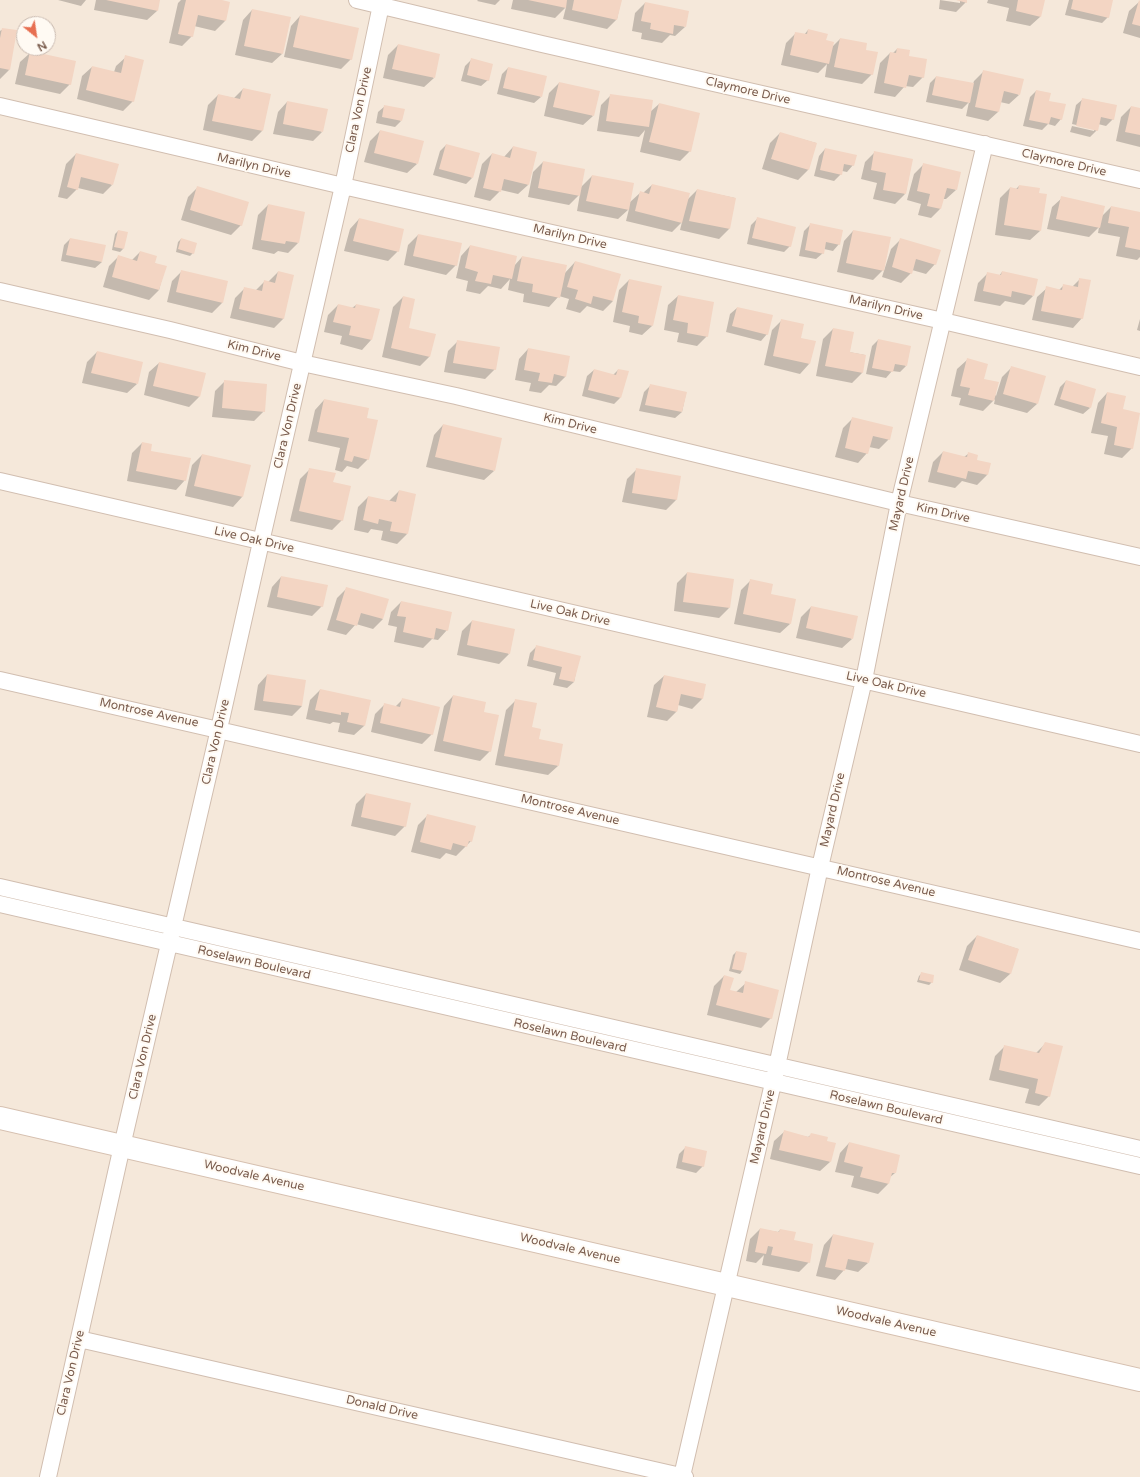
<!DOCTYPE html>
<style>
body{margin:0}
#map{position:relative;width:1140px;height:1477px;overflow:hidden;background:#fdf6ec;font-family:"Varela Round",sans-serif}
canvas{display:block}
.north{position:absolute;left:16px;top:16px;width:40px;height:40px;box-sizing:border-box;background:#fffaf3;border:1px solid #cabbb1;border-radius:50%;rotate:150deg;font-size:11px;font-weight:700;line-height:16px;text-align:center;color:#7a5c4d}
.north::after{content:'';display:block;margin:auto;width:14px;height:18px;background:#e76f51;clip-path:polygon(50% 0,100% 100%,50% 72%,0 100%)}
</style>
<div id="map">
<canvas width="1140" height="1477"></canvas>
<div class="north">N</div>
</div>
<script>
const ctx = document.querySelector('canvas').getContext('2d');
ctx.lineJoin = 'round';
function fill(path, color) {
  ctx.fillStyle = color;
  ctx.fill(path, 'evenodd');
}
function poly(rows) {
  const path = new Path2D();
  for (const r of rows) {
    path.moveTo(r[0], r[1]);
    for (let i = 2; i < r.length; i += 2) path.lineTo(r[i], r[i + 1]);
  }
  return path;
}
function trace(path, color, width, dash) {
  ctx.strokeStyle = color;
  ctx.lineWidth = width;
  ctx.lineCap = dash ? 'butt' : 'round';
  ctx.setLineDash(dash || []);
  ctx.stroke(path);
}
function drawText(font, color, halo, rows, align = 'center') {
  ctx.font = font + ' "Varela Round",sans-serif';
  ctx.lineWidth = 4;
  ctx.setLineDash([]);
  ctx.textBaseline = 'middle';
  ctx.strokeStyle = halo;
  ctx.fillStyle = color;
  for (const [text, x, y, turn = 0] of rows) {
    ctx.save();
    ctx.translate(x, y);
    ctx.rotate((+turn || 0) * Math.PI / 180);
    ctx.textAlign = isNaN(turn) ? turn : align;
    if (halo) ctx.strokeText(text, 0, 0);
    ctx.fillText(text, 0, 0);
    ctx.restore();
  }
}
fill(poly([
 [0,0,1140,0,1140,1477,0,1477],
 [24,24,48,24,48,48,24,48]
]), '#f5e8da');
fill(poly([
 [58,0,86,0,81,6],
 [96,0,159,0,157,11,147,20,94,10],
 [181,0,217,0,229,3,225,21,215,31,194,26,192,36,182,46,169,43,178,3],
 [478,0,500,0,495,5,477,1],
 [513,0,621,0,617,19,607,29,563,19,566,7,555,18,511,9],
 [940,0,960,3,960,0,958,0,966,0,966,2,956,12,939,9],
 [988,0,1044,0,1040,17,1030,26,1006,21,1009,8,987,3],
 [1069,0,1112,0,1108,17,1102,23,1065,15],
 [1139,2,1140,2,1140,38,1123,33,1129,11],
 [645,3,685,27,675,36,670,35,662,43,641,39,642,33,632,31,635,13],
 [252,10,282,54,272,63,235,55,243,20],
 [300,16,351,59,341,69,284,57,291,26],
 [3,29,9,70,0,79,0,31],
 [808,30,825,41,832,47,840,39,865,50,872,74,862,84,825,77,827,64,818,73,781,65,786,43,796,33,804,35],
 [398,45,434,78,424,87,383,78,388,55],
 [897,49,908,57,923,77,913,87,905,86,895,97,874,93,880,63,890,53,892,54],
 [30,53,70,84,60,94,15,84,20,62],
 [126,57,133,101,123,111,77,99,82,76,92,67,114,72,116,66],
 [472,59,488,80,481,86,461,81,465,66],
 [508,68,541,97,534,103,497,94,502,74],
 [984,71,1019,95,1009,104,1000,102,998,112,988,121,966,116,969,102,962,109,926,102,930,83,936,77,973,84,974,81],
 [559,83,593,116,583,125,544,116,549,93],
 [243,89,270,95,262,131,252,141,203,130,208,105,218,95,234,98],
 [1036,91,1048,102,1061,119,1055,126,1048,124,1042,130,1023,126,1030,97],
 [611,95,650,112,659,104,690,151,680,161,640,152,645,130,639,137,597,131,601,105],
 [1083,99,1113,119,1106,126,1098,124,1097,130,1090,137,1070,132,1072,126,1094,131,1094,129,1072,124,1076,105],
 [287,102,322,132,313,141,273,134,278,112],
 [385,106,401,121,395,127,376,123,378,112],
 [1131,107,1140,109,1140,147,1116,141,1121,117],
 [380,131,417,164,407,173,364,162,370,141],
 [780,133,816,143,808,170,798,180,762,169,770,143],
 [446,145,472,178,466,184,433,175,440,151],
 [513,147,528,185,518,194,501,190,490,201,474,197,482,164,492,154,504,157],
 [825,149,853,165,847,172,842,171,841,174,834,181,814,176,819,156],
 [875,152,905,194,895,204,873,199,877,183,861,179,865,162],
 [76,154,112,185,103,194,78,188,67,199,58,197,66,164],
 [543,162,581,187,592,176,629,203,640,193,643,193,652,185,687,200,697,190,735,198,729,229,719,239,680,230,682,222,672,232,626,221,629,209,618,219,577,211,580,194,569,205,528,197,533,172],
 [924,164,956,190,946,199,943,199,940,209,931,218,918,215,921,204,907,200,914,174],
 [1019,186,1040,231,1030,240,995,235,1000,198,1010,188,1016,189],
 [198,187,241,225,231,235,181,220,188,197],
 [1062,198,1101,217,1111,207,1140,213,1140,257,1137,260,1116,256,1120,237,1098,233,1099,227,1089,237,1047,229,1052,207],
 [268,205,298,243,288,253,278,251,274,254,252,249,258,215],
 [359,219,398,251,388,261,344,251,350,229],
 [757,219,790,246,784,252,747,244,751,225],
 [810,225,839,244,833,251,824,249,823,253,816,259,799,256,804,231],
 [118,231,123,249,120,252,112,250,115,234],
 [853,231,883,270,873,280,837,272,844,241],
 [418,235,456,265,446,275,404,265,408,245],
 [70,239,102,262,95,268,61,261,64,245],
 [181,239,193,253,190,256,176,252,178,242],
 [901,239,935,264,926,274,912,270,911,273,901,283,882,277,891,249],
 [470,246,514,266,522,257,564,274,575,262,613,301,603,311,587,306,580,313,566,309,569,299,559,296,549,307,523,302,524,294,508,290,510,279,501,289,488,286,480,294,466,291,468,281,456,278,461,256],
 [140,252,154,263,165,267,159,290,149,300,103,287,109,266,119,256,132,260],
 [182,271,227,282,222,303,212,313,167,302,172,281],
 [278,272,284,318,274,328,230,318,235,298,245,288,255,291,264,282,268,282],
 [1002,272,1033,296,1024,305,1005,301,1000,306,974,301,978,283,988,273,999,276],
 [1080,279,1082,318,1073,328,1032,320,1037,297,1047,288,1059,290,1064,285,1072,287],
 [629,280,652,326,642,335,629,332,630,326,613,322,619,290],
 [678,296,707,336,697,346,677,342,679,333,664,330,668,305],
 [403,297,408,328,430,356,420,366,382,357,393,307],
 [338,305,352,308,356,305,371,340,362,350,340,344,342,336,324,332,328,315],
 [737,308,767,334,761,341,726,332,730,314],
 [1140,319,1140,331,1137,330],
 [782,320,799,338,809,364,800,374,764,365,772,330],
 [833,329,849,352,865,355,862,373,852,383,816,376,823,339],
 [878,340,906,366,900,372,892,371,886,378,866,374,872,346],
 [458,341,495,369,485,379,444,372,448,351],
 [528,349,566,376,556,386,549,385,541,393,529,391,531,383,515,380,519,359],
 [97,352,137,384,127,393,82,383,87,362],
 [967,360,996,396,1002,377,1012,367,1037,404,1027,413,994,404,995,399,983,411,959,405,961,398,951,396,957,369],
 [159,363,205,374,199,397,189,407,144,395,149,372],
 [594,370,613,375,618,370,620,398,614,404,582,396,587,376],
 [225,381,264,411,254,421,212,417,215,391],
 [1066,381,1090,408,1083,414,1054,405,1060,387],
 [650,386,686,393,682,412,675,418,639,411,644,392],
 [1107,393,1122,410,1132,448,1122,458,1104,454,1108,436,1091,433,1098,403],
 [324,400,366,418,368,459,358,469,347,466,342,472,335,470,340,448,308,441,315,410],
 [853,418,889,439,879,449,869,447,867,453,858,463,835,457,843,428],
 [443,425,494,471,484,480,426,467,434,435],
 [142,443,150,451,185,480,176,490,127,481,132,453],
 [943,452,964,457,968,454,975,461,989,464,987,475,977,485,962,481,955,488,928,482,933,462],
 [202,455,250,466,242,497,233,507,185,496,192,465],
 [310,469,332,483,342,520,332,530,290,521,300,479],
 [637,469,680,477,676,500,666,510,622,502,627,479],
 [399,491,407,534,397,544,381,540,383,531,371,529,368,533,354,530,358,507,368,497,389,501],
 [687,573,733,580,729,608,719,618,674,611,677,583],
 [281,577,322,606,312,616,267,607,272,587],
 [751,580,770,595,790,624,780,633,734,624,741,590],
 [347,588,383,619,373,629,356,624,346,635,327,630,337,598],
 [401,602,447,630,438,640,432,639,423,648,394,642,397,627,388,625,391,612],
 [811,607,852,639,842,648,796,638,801,617],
 [472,621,509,654,499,664,457,655,462,631],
 [536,647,579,657,574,682,567,688,553,685,556,673,527,666,530,653],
 [267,675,302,706,292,716,254,710,258,685],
 [664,676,705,685,702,699,692,709,678,705,677,711,667,721,647,717,654,685],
 [320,690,369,701,364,726,354,735,338,732,340,723,333,722,330,724,306,719,310,700],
 [453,696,483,713,490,751,480,761,434,751,444,706],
 [403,699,432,734,422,744,371,732,375,714,385,704,395,707],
 [516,700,538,740,558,766,548,775,495,765,506,710],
 [366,794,405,826,395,836,351,826,356,804],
 [428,815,471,841,456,856,446,853,440,859,411,852,418,825],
 [977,936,1018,949,1010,974,1000,983,959,970,967,946],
 [736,952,742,971,740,974,729,971,733,955],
 [922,973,932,982,929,985,917,982,919,976],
 [724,976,729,991,736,992,746,983,771,1018,761,1028,707,1015,714,986],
 [1046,1043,1049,1096,1039,1106,1025,1103,1029,1089,989,1080,995,1056,1005,1046,1036,1053],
 [784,1132,808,1137,812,1134,830,1162,820,1171,770,1159,774,1141],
 [849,1143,895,1173,889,1178,888,1184,878,1194,851,1187,854,1176,835,1172,840,1153],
 [686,1147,703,1166,696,1173,676,1168,679,1154],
 [760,1229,778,1232,780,1230,793,1241,809,1262,799,1272,762,1265,764,1255,756,1263,746,1261,750,1239],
 [833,1235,868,1263,858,1272,845,1269,835,1280,816,1276,824,1245]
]), '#0003');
fill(poly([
 [106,0,160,0,158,11],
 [186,0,222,0,230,2,226,21,198,15,193,37,178,34],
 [528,0,567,0,566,8],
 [574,0,622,0,617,20,572,10],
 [956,0,967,0,967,3],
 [1018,0,1045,0,1041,17,1016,11],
 [1073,0,1113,0,1109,18,1071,9],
 [1139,0,1140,1,1140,26,1132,24],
 [645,2,689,11,686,27,674,25,673,34,650,29,651,23,641,21],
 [252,9,291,17,283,54,244,46],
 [300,15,359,28,352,60,293,47],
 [2,28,17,30,10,70,0,68,0,38],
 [808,29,828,34,826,40,834,42,829,64,790,55,795,32,807,34],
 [840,38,867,43,866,50,878,52,873,75,834,67],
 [398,44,440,54,435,78,392,69],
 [897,48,910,50,909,56,927,59,924,78,909,75,906,88,884,83,890,52,896,53],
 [30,51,76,61,71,85,25,75],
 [125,55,144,60,134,102,86,90,92,66,121,73],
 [471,58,493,64,489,81,467,75],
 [508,67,547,76,542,97,503,88],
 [983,70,1024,79,1020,95,1004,91,999,112,975,107],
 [936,76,974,83,970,103,932,95],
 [559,82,600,91,594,116,553,107],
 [243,88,271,94,263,131,212,121,218,94,240,99],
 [1036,90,1051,93,1049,101,1066,104,1062,120,1051,117,1049,124,1029,120],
 [610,94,653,100,649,127,606,121],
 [1082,98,1117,105,1114,120,1101,117,1098,131,1076,126],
 [287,101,328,109,323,132,283,124],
 [659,103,700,113,691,152,649,142],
 [384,105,405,109,402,121,382,117],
 [1131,106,1140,108,1140,135,1125,132],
 [380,130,424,141,418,164,374,153],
 [780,132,817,143,809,170,771,159],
 [446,144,480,153,473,178,439,169],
 [513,146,537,152,529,185,504,179,501,192,483,188,492,153,510,158],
 [825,148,857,155,854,166,844,164,842,175,820,170],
 [874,151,913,159,906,194,883,190,886,173,871,170],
 [76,153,119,164,113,185,81,177,78,190,67,187],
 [543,161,585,169,580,196,538,188],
 [923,163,961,172,957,190,947,188,941,209,927,206,930,194,917,191],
 [592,175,634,183,629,210,586,201],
 [652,184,690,193,682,223,635,211,640,191,649,194],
 [1019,185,1040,188,1039,193,1047,194,1041,231,1004,225,1010,187,1018,189],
 [197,186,249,202,242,226,190,210],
 [697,189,736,198,730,229,689,221],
 [1061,196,1105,206,1100,228,1056,219],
 [268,204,305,212,299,243,286,241,285,244,261,240],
 [1111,206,1140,212,1140,250,1125,247,1129,227,1108,223],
 [757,217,796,227,791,247,752,238],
 [359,218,404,229,399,252,353,241],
 [810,223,843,230,840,245,826,242,824,254,805,250],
 [118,230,128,232,124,249,114,247],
 [853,230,891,237,884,271,846,263],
 [418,234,462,243,457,266,413,256],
 [70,238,106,245,102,262,66,255],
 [181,238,197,243,194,254,178,249],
 [900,238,941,250,936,265,916,259,912,274,892,267],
 [470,245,517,256,512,279,493,275,491,284,475,281,478,272,465,268],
 [140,251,157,256,155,263,167,266,159,290,112,277,118,255,137,261],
 [522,256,567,265,560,298,532,292,533,284,517,281],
 [575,261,621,274,613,301,593,296,591,304,575,299,578,290,567,287],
 [181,270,228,281,223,303,176,292],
 [278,271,294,275,284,319,239,309,244,287,262,291,264,280,275,283],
 [1002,271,1038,279,1034,296,1012,291,1011,297,983,291,987,272,1001,275],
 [1079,278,1091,280,1083,319,1041,311,1046,286,1062,290,1063,284,1078,287],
 [629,279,662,286,653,326,638,323,639,316,622,312],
 [678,295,714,302,708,337,687,333,688,323,673,320],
 [403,296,415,299,409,328,436,334,430,357,391,348],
 [338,304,355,308,356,304,380,309,372,340,349,335,351,326,333,322],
 [737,307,773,315,768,335,732,326],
 [781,319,804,324,801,338,816,341,810,364,773,356],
 [833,328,854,332,850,352,866,355,863,373,825,366],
 [878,339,911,346,907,366,895,364,893,372,872,368],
 [457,340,500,347,496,370,453,363],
 [528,348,570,356,566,377,554,374,552,383,538,381,540,373,524,370],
 [97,351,143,362,138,384,91,373],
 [967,358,988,364,984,379,999,382,994,401,968,395,970,388,960,386],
 [159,362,206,373,200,397,153,386],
 [1011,366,1046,376,1038,404,1003,394],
 [594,369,616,375,618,369,629,371,621,398,588,390],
 [224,380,267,384,265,412,222,408],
 [1066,380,1096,389,1091,408,1060,399],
 [650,384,687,392,682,412,645,405],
 [1107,392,1126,396,1123,409,1140,413,1133,449,1114,445,1117,427,1101,423],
 [324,399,369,408,367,418,378,420,369,460,354,456,352,462,344,460,349,438,317,432],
 [852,417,893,427,890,440,873,436,868,454,845,448],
 [443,424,502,438,495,471,435,457],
 [142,442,152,444,151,451,191,458,186,481,136,471],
 [943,451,967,457,968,452,978,455,977,460,991,463,988,475,968,471,966,479,937,472],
 [202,454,251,465,243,497,194,486],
 [309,468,336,473,333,482,351,486,343,521,299,511],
 [636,468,681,476,677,500,632,493],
 [399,490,416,494,408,534,390,531,392,522,379,519,378,524,363,520,368,496,396,502],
 [687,572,734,579,730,608,683,602],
 [281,576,328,585,323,607,277,597],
 [750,579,773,584,771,594,796,599,791,624,743,614],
 [346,587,389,599,383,619,361,613,357,626,336,620],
 [401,601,452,612,448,631,436,628,434,639,403,632,406,617,397,616],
 [811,606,858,616,853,639,806,628],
 [472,620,515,629,510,654,467,645],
 [536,645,581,656,574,682,559,679,562,667,533,660],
 [267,674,306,680,302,706,263,701],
 [664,675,706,684,703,699,681,694,677,712,656,707],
 [320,689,371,700,365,726,347,722,349,713,341,712,341,715,315,710],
 [453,695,486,702,484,712,499,715,491,752,443,741],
 [402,698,440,707,433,735,380,723,384,703,400,707],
 [515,699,537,703,532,727,541,729,539,739,563,744,559,766,504,756],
 [366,793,411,803,406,827,361,817],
 [427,814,476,826,472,842,469,841,467,847,453,843,451,850,420,842],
 [977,935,1019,949,1011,974,968,960],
 [736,951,747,953,743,971,732,969],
 [921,972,934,975,933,983,919,980],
 [724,975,734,978,730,990,743,993,745,981,779,990,772,1019,716,1005],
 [1045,1042,1063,1046,1050,1097,1035,1093,1038,1079,999,1070,1004,1045,1039,1053],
 [784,1130,809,1137,811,1133,828,1137,827,1141,836,1143,831,1162,779,1150],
 [849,1142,900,1155,896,1173,892,1173,889,1184,860,1177,863,1167,844,1162],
 [685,1146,707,1151,704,1167,682,1162],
 [760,1228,779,1232,780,1229,796,1232,794,1240,813,1244,810,1263,771,1255,773,1247,768,1246,766,1254,755,1252],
 [833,1234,874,1243,869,1263,848,1259,845,1271,825,1267]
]), '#f3d5c3');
const street = poly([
 [357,0,542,44,1140,180],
 [0,106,343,186,943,321,1140,367],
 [0,291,170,330,302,363,456,396,899,503,1140,557],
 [0,481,1140,744],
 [0,680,1140,941],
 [0,887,1140,1149],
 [0,904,1140,1166],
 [79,1339,685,1477],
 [682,1476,777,1066,820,867,864,680,899,503,985,144],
 [48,1477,122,1146,219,729,261,542,343,186,381,5]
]);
const secondary = poly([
 [0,1118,1140,1380]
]);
trace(street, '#d1beb0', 18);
trace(secondary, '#d6c0b0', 24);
trace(street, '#fff', 16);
trace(secondary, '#fff', 22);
drawText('12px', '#7a5c4d', '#fffaf3', [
 ["Claymore Drive",748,91,13],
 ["Clara Von Drive",359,110,-78],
 ["Claymore Drive",1064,163,13],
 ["Marilyn Drive",254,166,13],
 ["Marilyn Drive",570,237,13],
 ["Marilyn Drive",886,308,13],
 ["Kim Drive",254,351,14],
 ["Kim Drive",570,424,14],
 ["Clara Von Drive",288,426,-77],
 ["Mayard Drive",902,494,-77],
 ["Kim Drive",943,513,13],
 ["Live Oak Drive",254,540,13],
 ["Live Oak Drive",570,613,13],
 ["Live Oak Drive",886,685,13],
 ["Montrose Avenue",149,713,12],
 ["Clara Von Drive",216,742,-77],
 ["Montrose Avenue",570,810,13],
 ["Mayard Drive",833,810,-77],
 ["Montrose Avenue",886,882,13],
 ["Roselawn Boulevard",254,963,13],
 ["Roselawn Boulevard",570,1036,13],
 ["Clara Von Drive",143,1057,-77],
 ["Roselawn Boulevard",886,1108,13],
 ["Mayard Drive",763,1127,-77],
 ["Woodvale Avenue",254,1176,13],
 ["Woodvale Avenue",570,1249,13],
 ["Woodvale Avenue",886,1322,13],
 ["Clara Von Drive",71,1373,-77],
 ["Donald Drive",382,1408,13]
]);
</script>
